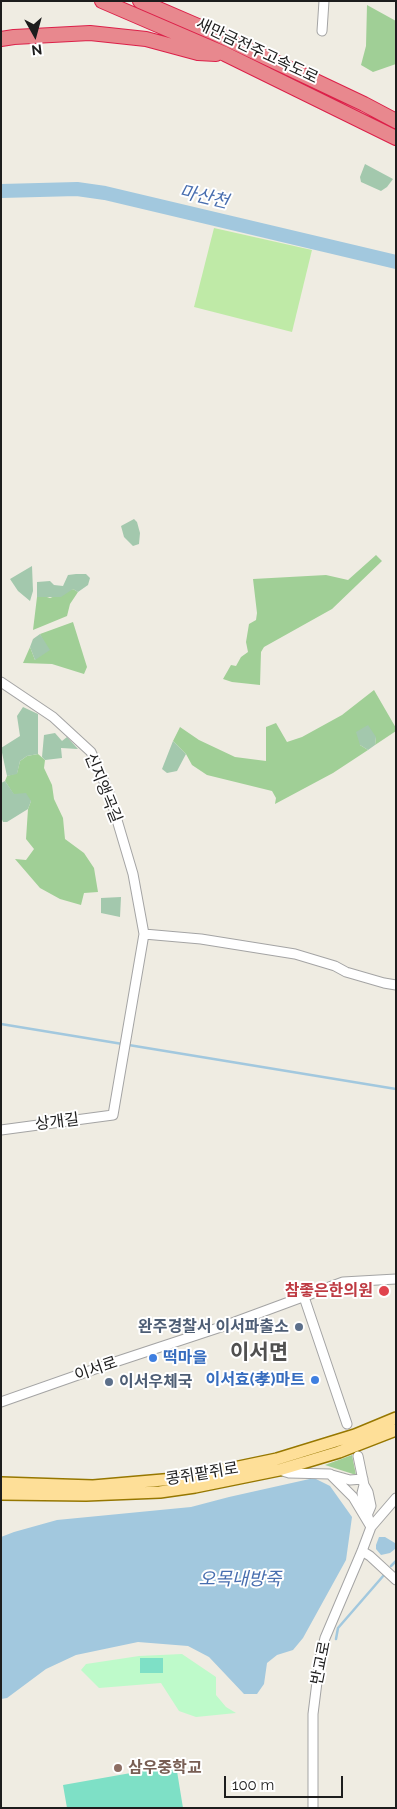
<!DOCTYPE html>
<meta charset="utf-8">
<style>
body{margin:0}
#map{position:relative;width:397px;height:1809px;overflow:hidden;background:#efece2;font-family:Raleway,sans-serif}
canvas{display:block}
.frame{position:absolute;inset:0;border:2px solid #1d1d1d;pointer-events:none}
.north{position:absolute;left:10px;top:10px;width:50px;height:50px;-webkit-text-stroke:4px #fff;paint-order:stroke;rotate:173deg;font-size:14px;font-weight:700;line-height:20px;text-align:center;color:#1d1d1d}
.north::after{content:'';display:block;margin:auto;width:18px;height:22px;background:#1d1d1d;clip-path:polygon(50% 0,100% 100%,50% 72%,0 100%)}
.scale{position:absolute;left:224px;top:1776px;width:119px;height:22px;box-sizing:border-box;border:2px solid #1d1d1d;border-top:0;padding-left:6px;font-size:15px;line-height:18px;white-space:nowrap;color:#1d1d1d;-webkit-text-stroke:4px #fff;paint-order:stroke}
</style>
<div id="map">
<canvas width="397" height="1809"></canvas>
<div class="frame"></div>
<div class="north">N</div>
<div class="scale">100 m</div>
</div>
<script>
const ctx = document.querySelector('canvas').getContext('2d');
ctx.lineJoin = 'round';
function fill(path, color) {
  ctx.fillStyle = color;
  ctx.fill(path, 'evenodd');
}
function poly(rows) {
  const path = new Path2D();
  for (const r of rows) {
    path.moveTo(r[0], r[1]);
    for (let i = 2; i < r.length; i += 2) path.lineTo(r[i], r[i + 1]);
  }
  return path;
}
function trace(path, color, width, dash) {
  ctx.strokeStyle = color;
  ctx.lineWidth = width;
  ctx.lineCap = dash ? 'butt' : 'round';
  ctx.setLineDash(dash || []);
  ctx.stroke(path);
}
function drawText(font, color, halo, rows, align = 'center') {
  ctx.font = font + ' Raleway,"Noto Sans KR",sans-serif';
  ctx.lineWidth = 4;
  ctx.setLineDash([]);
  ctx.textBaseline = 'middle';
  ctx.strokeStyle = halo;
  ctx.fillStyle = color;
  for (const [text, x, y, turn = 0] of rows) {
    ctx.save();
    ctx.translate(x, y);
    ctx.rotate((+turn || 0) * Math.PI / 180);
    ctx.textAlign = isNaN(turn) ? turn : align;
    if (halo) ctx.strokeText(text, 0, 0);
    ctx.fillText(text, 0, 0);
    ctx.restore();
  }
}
fill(poly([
 [214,228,312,250,292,332,194,307]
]), '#bfeaa7');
fill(poly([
 [367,5,396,21,396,64,373,72,361,65,366,46],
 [376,555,382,561,332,609,264,647,261,652,260,685,232,682,223,679,231,665,236,666,241,657,248,652,246,642,249,624,256,620,257,613,253,579,326,575,348,580],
 [73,589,78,592,70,604,67,616,33,630,37,597,44,596,50,598],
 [73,622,87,667,84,674,52,664,23,663,30,647,35,660,44,643,40,634],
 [374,690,396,728,396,731,375,745,376,737,360,745,368,750,333,773,275,804,276,798,272,791,207,775,192,765,186,754,173,741,180,727,199,740,235,757,266,761,266,727,276,723,287,742,302,737,342,715],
 [38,754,45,760,44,768,52,785,54,799,63,818,65,839,84,853,94,868,98,892,84,893,81,905,60,899,40,888,15,859,26,860,34,849,26,839,28,809,31,801,17,794,14,795,5,781,7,776,17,773,20,761,27,756],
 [352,1455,356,1475,325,1465]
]), '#a0cf96');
fill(poly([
 [365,164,393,179,387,187,381,191,361,182,360,177],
 [134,519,137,522,140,533,139,544,133,546,124,537,121,526],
 [32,566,33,591,30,601,18,591,10,579],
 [76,574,86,574,90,578,88,585,78,592,73,589,61,597,37,597,37,582,50,581,54,585,63,586,68,575],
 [40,634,50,650,35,660,30,647,33,639],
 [23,707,38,714,38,754,27,756,20,761,17,774,7,776,1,748,20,736,17,716],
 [368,725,376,737,375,745,368,750,360,745,356,732],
 [55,733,62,741,67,737,78,749,61,748,62,758,45,760,42,757,44,735],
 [173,741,186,754,177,771,167,773,162,769],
 [5,781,14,794,26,793,31,801,28,809,7,822,3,822,1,817,1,783],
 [121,897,120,917,101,913,101,898]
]), '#a3c8ad');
fill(poly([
 [182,1654,216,1677,216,1695,226,1707,236,1713,196,1717,179,1711,161,1683,99,1688,81,1670,86,1664,139,1656]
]), '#befaca');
fill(poly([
 [140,1658,163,1658,163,1673,140,1673],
 [176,1765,183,1808,67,1808,63,1785]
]), '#7ee0c6');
fill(poly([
 [314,1478,330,1486,352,1517,346,1560,303,1638,293,1650,277,1655,267,1663,264,1684,257,1694,244,1694,209,1657,188,1646,138,1642,76,1655,46,1669,7,1698,1,1699,1,1537,14,1532,57,1520,191,1507,229,1497],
 [379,1537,385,1537,395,1543,395,1549,390,1553,381,1555,376,1549,376,1545]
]), '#a2c8de');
trace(poly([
 [1,1024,396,1089],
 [391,1566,396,1561],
 [336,1639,338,1628,384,1575]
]), '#a2c8de', 2.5);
trace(poly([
 [1,191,77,189,105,193,396,262]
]), '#a2c8de', 14);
const minor = poly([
 [322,31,324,1],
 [1,682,53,717,91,752,109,793,133,874,144,934,113,1115,1,1130],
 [144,934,201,939,295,954,335,966,346,972,384,983,396,985],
 [304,1297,347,1424],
 [1,1402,115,1362,224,1326,343,1282,396,1279],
 [358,1456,364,1485,362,1493,364,1505,369,1520],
 [279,1470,289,1473,330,1474,353,1497,371,1527],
 [332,1475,350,1480,363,1479],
 [364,1485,368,1492,371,1506,368,1513],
 [362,1551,370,1556,396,1580],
 [313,1808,313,1714,320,1658,325,1638,362,1551,371,1527,396,1498]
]);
const major = poly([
 [1,1483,93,1486,186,1478,277,1459,355,1435,396,1418],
 [1,1494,86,1495,160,1492,195,1487,279,1470,339,1452,396,1430]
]);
const highway = poly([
 [102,1,225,54,396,138],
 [140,1,212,32,364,104,396,121],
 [1,39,14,37,90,33,146,39,198,53,216,54]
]);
trace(minor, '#a4a4a4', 11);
trace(major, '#967700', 14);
trace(highway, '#dc2049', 16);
trace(minor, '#fff', 9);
trace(major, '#fedf98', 11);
trace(highway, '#e8888e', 14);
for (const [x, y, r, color] of [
 [384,1291,6,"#e0444e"],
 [299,1327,5,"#5c6f8a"],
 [153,1358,5,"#3f7fe0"],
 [315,1380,5,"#3f7fe0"],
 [109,1382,5,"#5c6f8a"],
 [118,1768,5,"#8d6e63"]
]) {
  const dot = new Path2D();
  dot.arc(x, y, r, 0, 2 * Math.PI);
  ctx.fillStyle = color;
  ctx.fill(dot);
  trace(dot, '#fff', 2);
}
drawText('16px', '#1d1d1d', '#fff', [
 ["새만금전주고속도로",257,51,25],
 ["신지앵곡길",103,788,68],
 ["상개길",57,1122,-7],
 ["이서로",96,1369,-19],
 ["콩쥐팥쥐로",202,1474,-9],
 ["반교로",321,1663,-79]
]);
drawText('bold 16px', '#be3a42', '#fff', [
 ["참좋은한의원",373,1291]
], 'right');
drawText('bold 16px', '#4e5e75', '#fff', [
 ["완주경찰서 이서파출소",289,1327],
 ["이서우체국",119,1382,"left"]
], 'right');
drawText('bold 16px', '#366cbe', '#fff', [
 ["떡마을",163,1358],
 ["이서효(孝)마트",305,1380,"right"]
], 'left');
drawText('bold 16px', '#785e54', '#fff', [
 ["삼우중학교",128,1768]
], 'left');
drawText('italic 18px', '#486eaf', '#fff', [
 ["마산천",204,197,13],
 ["오목내방죽",240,1580]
]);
drawText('bold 21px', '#505050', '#fff', [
 ["이서면",259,1353]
]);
</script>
